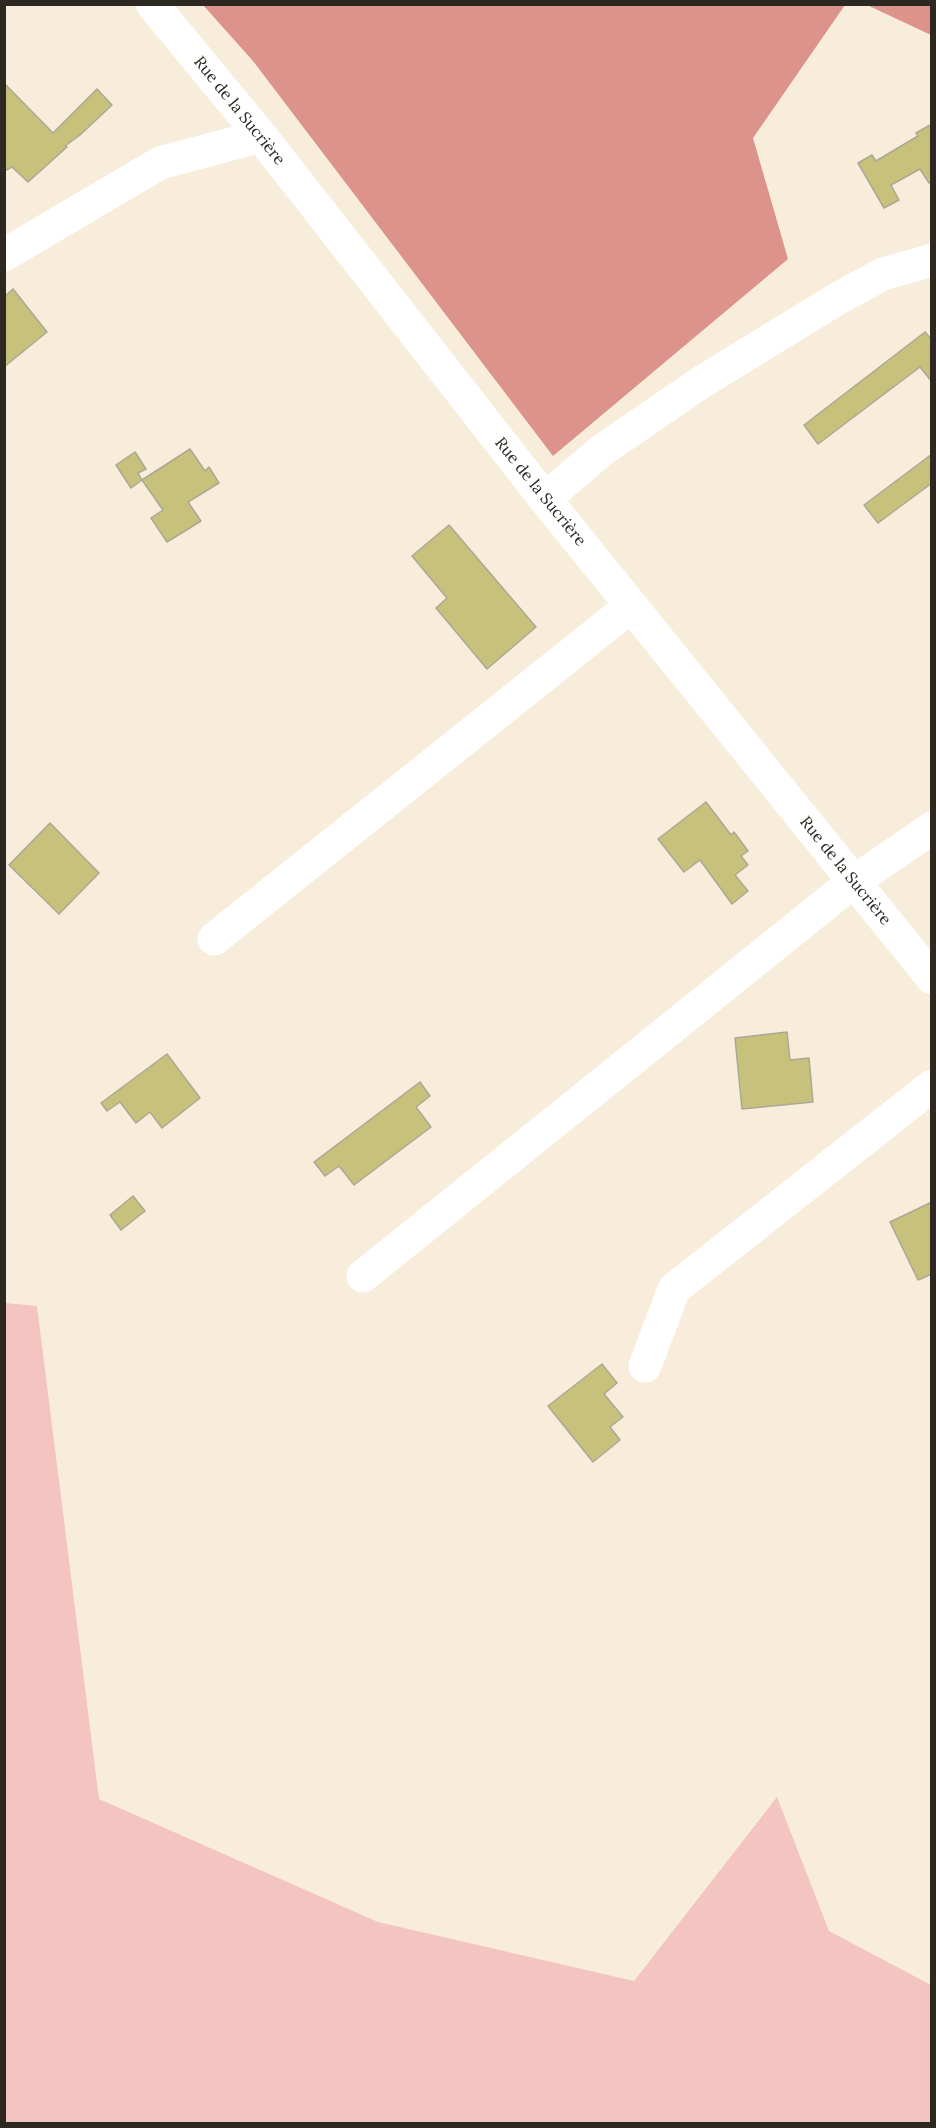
<!DOCTYPE html>
<meta charset="utf-8">
<style>
body{margin:0}
#map{position:relative;width:936px;height:2128px;overflow:hidden;background:#f8ecda;font-family:Lora,serif}
canvas{display:block}
.frame{position:absolute;inset:0;border:6px solid #2d2822;pointer-events:none}
</style>
<div id="map">
<canvas width="936" height="2128"></canvas>
<div class="frame"></div>
</div>
<script>
const ctx = document.querySelector('canvas').getContext('2d');
ctx.lineJoin = 'round';
function fill(path, color) {
  ctx.fillStyle = color;
  ctx.fill(path, 'evenodd');
}
function poly(rows) {
  const path = new Path2D();
  for (const r of rows) {
    path.moveTo(r[0], r[1]);
    for (let i = 2; i < r.length; i += 2) path.lineTo(r[i], r[i + 1]);
  }
  return path;
}
function trace(path, color, width, dash) {
  ctx.strokeStyle = color;
  ctx.lineWidth = width;
  ctx.lineCap = dash ? 'butt' : 'round';
  ctx.setLineDash(dash || []);
  ctx.stroke(path);
}
function drawText(font, color, halo, rows, align = 'center') {
  ctx.font = font + ' Lora,serif';
  ctx.lineWidth = 5;
  ctx.setLineDash([]);
  ctx.textBaseline = 'middle';
  ctx.strokeStyle = halo;
  ctx.fillStyle = color;
  for (const [text, x, y, turn = 0] of rows) {
    ctx.save();
    ctx.translate(x, y);
    ctx.rotate((+turn || 0) * Math.PI / 180);
    ctx.textAlign = isNaN(turn) ? turn : align;
    if (halo) ctx.strokeText(text, 0, 0);
    ctx.fillText(text, 0, 0);
    ctx.restore();
  }
}
fill(poly([
 [5,1303,37,1306,99,1799,378,1922,634,1981,777,1797,829,1931,931,1985,931,2123,5,2123]
]), '#f4c5c0');
fill(poly([
 [203,5,845,5,753,138,788,259,553,456,253,61],
 [867,5,931,5,931,35]
]), '#dc938b');
const building = poly([
 [4,83,53,133,97,89,112,105,80,135,65,146,67,147,28,182,12,167,4,171,4,83],
 [932,124,932,182,929,183,920,169,891,185,899,200,884,208,858,163,872,155,876,161,918,136,916,133,932,124],
 [13,289,47,332,4,367,4,297,13,289],
 [925,332,932,340,932,382,920,367,818,444,804,425,925,332],
 [190,449,205,471,209,467,219,483,188,502,201,521,167,542,151,518,163,510,142,480,190,449],
 [135,452,146,469,138,473,142,480,131,488,116,465,135,452],
 [932,454,932,483,878,523,864,505,932,454],
 [449,525,536,627,487,669,436,608,447,598,412,556,449,525],
 [706,802,731,835,734,832,748,851,741,856,748,865,735,875,748,891,732,904,700,860,684,872,658,839,706,802],
 [50,823,99,873,59,914,9,865,50,823],
 [787,1032,790,1060,809,1058,813,1102,742,1109,735,1038,787,1032],
 [167,1054,200,1098,162,1128,150,1112,136,1123,120,1102,107,1111,101,1103,167,1054],
 [420,1082,430,1096,416,1107,431,1127,354,1185,339,1166,325,1176,314,1162,420,1082],
 [133,1196,145,1211,121,1230,110,1215,133,1196],
 [932,1202,932,1274,918,1280,890,1222,932,1202],
 [602,1364,617,1383,604,1394,623,1417,610,1427,620,1440,593,1462,548,1406,602,1364]
]);
fill(building, '#c8c17c');
trace(building, '#aaa995', 1.5);
trace(poly([
 [152,4,261,136,545,499,932,978],
 [4,255,160,163,261,136],
 [545,499,601,451,700,383,837,299,883,274,932,260],
 [214,939,631,606],
 [363,1276,853,882,932,828],
 [645,1366,674,1289,932,1086]
]), '#fff', 33);
drawText('16px', '#2d2822', '#fff', [
 ["Rue de la Sucrière",239,111,51],
 ["Rue de la Sucrière",540,492,51],
 ["Rue de la Sucrière",845,871,51]
]);
</script>
